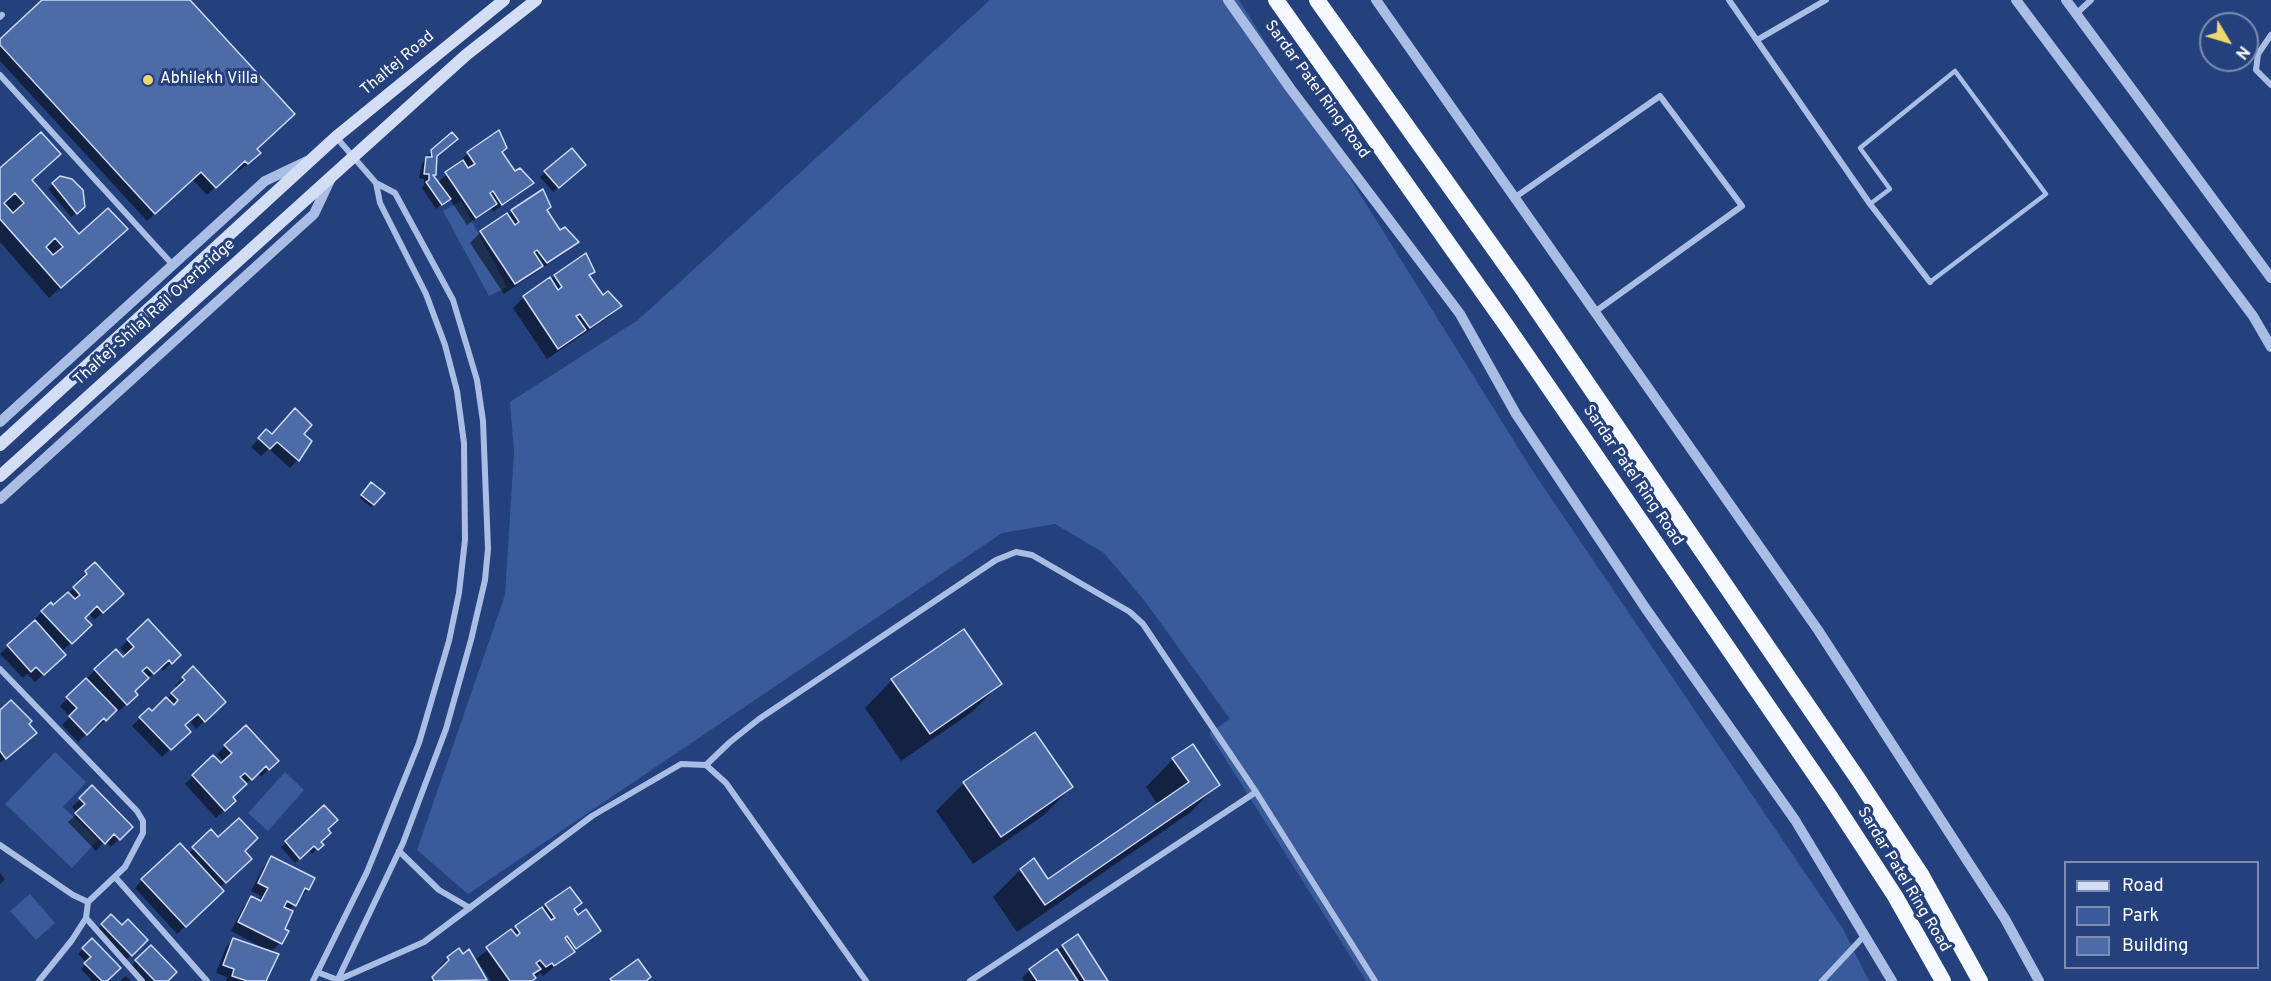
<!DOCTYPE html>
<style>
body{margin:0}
#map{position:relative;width:2271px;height:981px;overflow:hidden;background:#25417d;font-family:Overpass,sans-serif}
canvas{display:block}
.legend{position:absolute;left:2064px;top:861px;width:195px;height:108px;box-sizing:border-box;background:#25417d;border:2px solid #7c8db1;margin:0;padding:8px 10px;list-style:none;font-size:18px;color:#fff}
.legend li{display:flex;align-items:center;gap:12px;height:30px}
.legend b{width:30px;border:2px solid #7c8db1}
.north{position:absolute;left:2199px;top:12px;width:60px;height:60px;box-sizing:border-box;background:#25417d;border:2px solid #7c8db1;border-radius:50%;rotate:128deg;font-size:16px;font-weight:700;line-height:24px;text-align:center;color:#fff}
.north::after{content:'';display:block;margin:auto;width:21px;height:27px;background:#eed86f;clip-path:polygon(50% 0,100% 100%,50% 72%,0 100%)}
</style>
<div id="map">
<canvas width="2271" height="981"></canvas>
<ul class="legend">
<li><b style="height:8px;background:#d3def5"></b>Road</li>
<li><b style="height:16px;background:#395a9b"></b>Park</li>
<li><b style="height:16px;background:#4d6ba6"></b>Building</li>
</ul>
<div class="north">N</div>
</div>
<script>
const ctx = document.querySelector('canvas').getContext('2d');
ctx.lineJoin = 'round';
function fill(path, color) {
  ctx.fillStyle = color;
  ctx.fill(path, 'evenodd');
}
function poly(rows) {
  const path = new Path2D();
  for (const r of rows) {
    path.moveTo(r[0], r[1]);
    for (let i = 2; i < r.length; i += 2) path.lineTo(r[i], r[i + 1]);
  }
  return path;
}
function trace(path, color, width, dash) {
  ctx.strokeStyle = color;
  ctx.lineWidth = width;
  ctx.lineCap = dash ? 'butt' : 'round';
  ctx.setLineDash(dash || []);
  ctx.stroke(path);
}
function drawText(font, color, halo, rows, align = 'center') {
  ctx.font = font + ' Overpass,sans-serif';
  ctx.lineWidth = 6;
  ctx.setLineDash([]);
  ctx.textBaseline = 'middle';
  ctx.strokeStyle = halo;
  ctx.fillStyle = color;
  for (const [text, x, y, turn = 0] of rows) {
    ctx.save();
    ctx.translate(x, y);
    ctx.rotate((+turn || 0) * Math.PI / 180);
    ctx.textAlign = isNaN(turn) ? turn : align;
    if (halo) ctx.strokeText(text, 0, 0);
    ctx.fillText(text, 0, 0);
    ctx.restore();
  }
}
fill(poly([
 [990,0,1239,0,1532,470,1843,929,1869,981,1366,981,1209,733,1230,719,1144,600,1104,553,1055,524,1002,533,468,894,417,850,505,595,514,452,510,402,638,320],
 [461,201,507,287,489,296,443,211],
 [55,752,86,782,63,807,98,840,72,868,5,804],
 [285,772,304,790,268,831,248,813],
 [30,894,55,923,36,940,10,911]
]), '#395a9b');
fill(poly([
 [44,0,188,0,256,150,251,161,239,171,236,168,207,195,192,179,147,221,0,61,0,41],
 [432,151,435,157,433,176,437,183,461,163,460,161,468,153,501,153,515,174,532,183,493,212,491,208,467,225,449,198,436,209,422,188,424,185,424,179,419,178,422,164],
 [0,170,30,180,79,236,115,240,49,298,0,242],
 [579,170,553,192,540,177,545,172],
 [60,178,78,212,71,217,48,189],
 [543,191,548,198,545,211,560,232,577,242,566,252,504,294,470,243,481,232],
 [555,276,620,306,609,317,547,359,513,308,524,297],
 [266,431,271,435,302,434,302,449,305,452,290,468,269,449,261,456,251,447],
 [371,484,382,493,371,507,360,498],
 [95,564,114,602,94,620,89,613,83,618,82,633,61,652,56,663,35,682,27,674,23,678,0,654,36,621,34,620,42,612,53,607,80,583,78,580],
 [148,621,179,655,163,671,160,667,133,692,136,695,118,712,116,709,97,728,95,725,78,742,62,725,70,717,60,706,95,670,127,656,120,648],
 [193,668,224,702,196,729,189,720,183,726,188,732,162,757,132,726,149,710,152,713,167,699,178,688,175,686],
 [892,680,1000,684,972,712,901,761,865,708],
 [0,712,27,724,27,741,0,763,0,767],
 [225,746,277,761,261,777,258,773,231,798,234,801,216,818,185,784,213,757,221,765,224,762,217,754],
 [1173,759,1218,784,1191,812,1017,932,993,897,1020,870,1048,881,1158,805,1146,787],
 [964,783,1072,787,1044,815,973,864,936,811],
 [92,787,131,827,111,847,105,841,96,851,68,822,78,813,72,807],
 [324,807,326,829,319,842,321,845,312,854,308,850,295,863,281,847],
 [211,832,218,839,243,851,250,858,219,888,214,899,177,934,135,888,142,880,188,854],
 [272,858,308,889,289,911,280,943,271,952,231,931,244,906,252,898,258,901,261,896,251,891,264,866],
 [0,873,5,879,0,884],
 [580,903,573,910,577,917,599,931,543,976,540,973,531,981,491,981,476,959,546,906],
 [111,916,122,927,146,940,126,960,97,930],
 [1077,936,1106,981,1024,981,1022,978,1030,970],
 [234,939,265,981,226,981,227,977,216,973,226,947],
 [92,940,105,981,92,981,81,969,87,963,78,954],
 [151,947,166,981,145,981,131,966],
 [448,958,485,980,430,981,442,969,440,966],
 [126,976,131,981,120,981]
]), '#0007');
const building = poly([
 [42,0,190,0,295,114,257,149,261,153,248,164,245,161,216,188,201,172,155,214,0,45,0,39,42,0],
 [499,130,507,148,502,152,515,171,520,168,534,183,502,205,493,191,490,193,497,204,476,218,445,172,463,160,468,168,475,164,467,152,499,130],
 [41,132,61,154,32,180,79,234,108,208,128,229,61,288,0,219,0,168,41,132],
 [15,193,24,203,13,213,4,203,15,193],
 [55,238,63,247,53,255,46,247,55,238],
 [452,132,458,139,437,156,436,175,433,175,451,199,442,205,426,182,429,180,429,174,424,174,426,157,432,157,431,150,452,132],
 [572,148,586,165,559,188,544,171,572,148],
 [60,176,72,179,83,190,85,207,77,214,52,183,60,176],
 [543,189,551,207,547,210,560,230,565,227,579,242,547,263,537,250,534,252,543,266,515,284,480,231,507,213,515,225,519,222,511,210,543,189],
 [586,253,595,272,589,275,603,295,608,291,622,306,590,328,580,314,576,316,586,330,558,349,523,296,550,277,558,290,562,287,554,275,586,253],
 [295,408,312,425,304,434,312,441,299,461,277,442,270,449,258,438,266,429,272,434,295,408],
 [371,482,385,493,374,505,361,495,371,482],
 [95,562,124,594,103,613,97,606,85,618,92,625,72,644,41,611,51,602,53,605,68,592,75,599,80,595,73,587,87,574,85,571,95,562],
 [148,619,181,655,172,664,169,660,154,674,147,667,142,671,149,678,135,691,138,695,127,705,94,669,116,649,123,657,134,647,127,639,148,619],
 [35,620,66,655,44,675,36,667,31,672,7,645,35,620],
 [964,629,1002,684,930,734,891,679,964,629],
 [193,666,226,702,205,722,198,714,185,725,191,732,171,750,139,717,149,708,152,711,166,697,174,705,178,700,171,693,185,680,182,677,193,666],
 [86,678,117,710,106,721,104,718,87,735,69,716,77,708,66,697,86,678],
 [11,700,32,721,29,724,37,733,6,759,0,751,0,710,11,700],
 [246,725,279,761,269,770,266,766,252,780,245,773,240,777,247,784,233,797,236,801,225,811,192,775,213,755,221,763,232,753,224,745,246,725],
 [1035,732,1073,787,1001,837,963,782,1035,732],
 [1193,744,1220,785,1045,905,1020,869,1034,858,1048,879,1189,782,1172,758,1193,744],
 [92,785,133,827,120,840,114,834,105,844,75,813,85,804,79,798,92,785],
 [324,805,338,820,328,829,331,833,321,842,324,845,318,850,314,846,300,859,285,841,324,805],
 [239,818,258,838,245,851,252,859,226,883,192,847,211,829,218,837,239,818],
 [180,843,224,891,186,927,141,879,180,843],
 [271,856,315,878,309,890,305,888,296,906,287,901,284,907,293,911,285,929,289,931,282,944,238,922,251,896,261,901,268,888,258,883,271,856],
 [570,887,582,903,574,909,578,915,586,909,601,931,576,949,567,936,565,938,575,952,554,966,552,963,546,967,540,960,536,963,541,969,533,974,536,978,532,981,510,981,486,947,511,929,517,936,520,933,515,926,542,907,551,920,555,918,545,904,570,887],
 [111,914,122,925,128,919,148,940,132,956,101,924,111,914],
 [1078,934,1108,981,1085,981,1062,945,1078,934],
 [92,938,121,968,107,981,102,981,84,963,91,957,82,948,92,938],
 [233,938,279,954,266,981,247,981,232,976,234,969,223,965,233,938],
 [151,945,177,972,168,981,155,981,135,960,151,945],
 [459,948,463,954,469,949,487,980,434,981,432,977,449,960,447,957,459,948],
 [1057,949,1078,981,1037,981,1029,969,1057,949],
 [638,959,651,977,646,981,612,981,610,979,638,959]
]);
fill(building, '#4d6ba6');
trace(building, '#cddaf4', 1.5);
trace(poly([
 [1870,204,1890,189,1860,148,1955,71,2046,194,1930,282]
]), '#aabee5', 4.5);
trace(poly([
 [1729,0,1870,204,1930,282],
 [2076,14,2091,0],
 [0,17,2,15],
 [2271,35,2258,54,2256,70,2271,85],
 [1757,40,1826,0],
 [0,75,172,264],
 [336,137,376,183,395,193,453,300,477,380,483,421,488,549,485,580,471,640,446,729,403,843,337,981],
 [1514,198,1660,96,1742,206,1596,311],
 [0,669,137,811,143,821,143,833,125,867,88,902,73,895,0,845],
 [706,765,730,742,759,719,996,560,1016,552,1032,555,1130,612,1143,624,1256,792,1375,981],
 [399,851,439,890,470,908],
 [116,878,207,981],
 [86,918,142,981],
 [317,972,338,980,424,942,592,816,681,764,706,765,726,783,866,981],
 [39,981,72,940,86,918,88,902],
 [313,981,367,872,419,743,449,641,459,593,465,540,464,443,457,391,445,345,426,294,380,203,376,183],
 [970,981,1256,792],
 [1822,981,1865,935]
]), '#aabee5', 6);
trace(poly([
 [1228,0,1290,88,1460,314,1516,414,1646,609,1795,820,1892,981],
 [1376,0,1818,630,2005,919,2039,981],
 [2016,0,2253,316,2271,347],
 [2066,0,2271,278],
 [0,422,265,181,307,161],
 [0,499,314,214,331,178]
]), '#aabee5', 10);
trace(poly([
 [0,445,336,137,504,0],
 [0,476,466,55,536,0]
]), '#d3def5', 12);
trace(poly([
 [1276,0,1506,325,1831,798,1895,896,1943,981],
 [1317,0,1522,288,1858,779,1922,876,1980,981]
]), '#f5f8fe', 16);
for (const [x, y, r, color] of [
 [148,80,6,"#eed86f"]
]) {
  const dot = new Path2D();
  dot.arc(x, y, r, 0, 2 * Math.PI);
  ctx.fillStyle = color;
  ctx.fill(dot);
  trace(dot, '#25417d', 2);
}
drawText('16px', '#fff', '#25417d', [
 ["Thaltej Road",398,64,-40],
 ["Sardar Patel Ring Road",1316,90,54],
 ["Thaltej-Shilaj Rail Overbridge",155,313,-42],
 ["Sardar Patel Ring Road",1632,476,56],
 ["Sardar Patel Ring Road",1903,880,59]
]);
drawText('16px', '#fff', '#25417d', [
 ["Abhilekh Villa",160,80]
], 'left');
</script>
